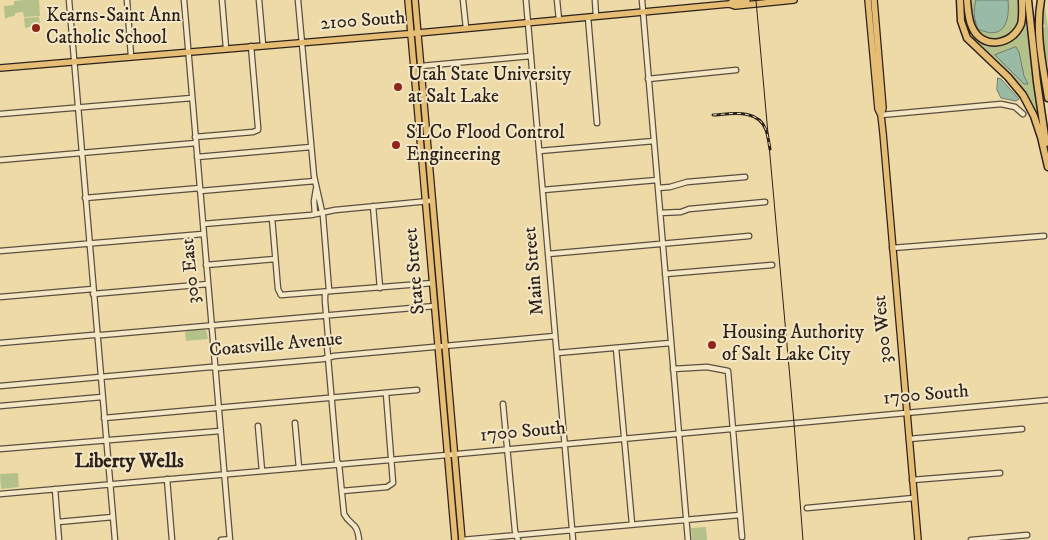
<!DOCTYPE html>
<html>
<head>
<meta charset="utf-8">
<style>
	body { margin:0 }
	canvas { display:block; background:#eddaa7 }
</style>
</head>
<body>
<canvas width="1048" height="540"></canvas>
<script>
const g = document.querySelector('canvas').getContext('2d');
g.lineJoin = 'round';
function paint(path, color) {
  g.fillStyle = color;
  g.fill(path, 'evenodd');
}
function strokePath(path, color, width, dash) {
  g.strokeStyle = color;
  g.lineWidth = width;
  g.lineCap = dash ? 'butt' : 'round';
  g.setLineDash(dash || []);
  g.stroke(path);
}
function write(font, color, halo, rows, align = 'center') {
  g.font = font + ' "IM FELL DW Pica",serif';
  g.lineWidth = 4;
  g.setLineDash([]);
  g.textBaseline = 'middle';
  g.strokeStyle = halo;
  g.fillStyle = color;
  for (const [text, x, y, turn = 0] of rows) {
    g.save();
    g.translate(x, y);
    g.rotate((+turn || 0) * Math.PI / 180);
    g.textAlign = isNaN(turn) ? turn : align;
    if (halo) g.strokeText(text, 0, 0);
    g.fillText(text, 0, 0);
    g.restore();
  }
}
const green = new Path2D(`
	M25 0H39L40 16 24 17 23 12 15 13V16L9 17 5 19 4 6 14 5V1Z
	M972 0H1019C1019 8 1020 16 1017 24 1009 42 981 45 974 24 971 17 972 8 972 0Z
	M1044 0 1048 28V67L1043 43 1041 29 1045 27V25L1041 24 1042 11Z
	M39 17 40 24H33L30 27 25 28 24 18Z
	M1024 23H1025L1027 30 1040 116H1038C1024 84 1000 64 975 40L969 33 966 26C970 31 973 37 979 41 998 55 1016 41 1024 23Z
	M194 330H206L208 339 186 341 185 332Z
	M18 473 19 487 1 489 0 474Z
	M706 527 707 540H692L691 528Z`);
const water = new Path2D(`
	M976 0H1008C1010 22 1004 41 978 29 974 20 973 10 976 0Z
	M1016 47 1019 52 1024 76 1028 84H1024L995 55Z
	M998 78 1001 79 1019 99 1016 101 1001 98 997 90Z`);
const minor = new Path2D(`
	M69 0 115 540
	M127 0 131 56
	M184 0 230 540
	M222 0 226 48
	M259 0 263 45
	M298 0 314 176 323 216 329 290 325 294V301L328 336 327 346 337 461 339 464 344 514C351 527 357 521 359 540
	M463 0 466 28
	M526 0 573 540
	M557 0 559 20
	M595 0 596 16
	M642 0 688 540
	M588 17 597 123
	M421 66 531 56
	M648 79 736 70
	M0 114 192 98
	M881 115 1001 104 1015 107 1023 114
	M195 137 253 132 258 130V127L251 46
	M539 151 654 141
	M197 157 311 147
	M0 160 196 143
	M658 188 670 187 687 182 745 177
	M543 190 657 180
	M200 191 315 181
	M85 198 200 188
	M373 206 380 288
	M660 213 681 212 689 209 765 202
	M315 214 314 201 316 189
	M272 218 278 289 281 295 433 283
	M203 224 311 215 335 210 429 201
	M892 248 1044 236
	M0 251 203 234
	M548 254 749 236
	M206 265 275 259
	M665 274 772 265
	M93 294 208 284
	M0 297 93 289
	M0 343 93 335H102L435 306
	M616 348 632 524
	M557 353 670 343
	M673 369 707 367 728 371 742 537
	M0 386 211 367 219 368 323 359 334 356 555 336
	M503 404 515 531 518 540
	M0 406 102 397
	M104 418 417 390
	M295 423 299 468
	M258 426 262 471
	M909 439 1022 429
	M0 449 220 431
	M167 479 172 540
	M912 480 1000 473
	M55 489 59 540
	M342 491 387 487 393 483 386 393
	M0 494 447 455 1048 400
	M807 508 914 498
	M58 522 113 517
	M221 540 230 539
	M462 540 740 515
	M971 540 1027 535`);
const major = new Path2D(`
	M408 0 455 540
	M415 0 462 540
	M868 0 878 109 881 115 883 133 918 540
	M874 0 883 108 881 115
	M729 4 735 6 794 0
	M0 68 418 33 729 4 734 1 747 0`);
const highway = new Path2D(`
	M960 0 961 21 967 38 1008 77 1023 95 1034 116 1041 137 1048 167
	M967 0C968 9 968 19 972 27 982 50 1012 46 1021 24 1023 16 1022 8 1022 0
	M1028 0 1037 82 1046 143
	M1041 0C1035 32 1043 66 1048 98`);
const tram = new Path2D(`
	M756 0 794 423 803 540`);
const rail = new Path2D(`
	M713 115C731 114 758 108 766 130 768 136 769 143 770 149`);
const markers = [
	[36,28,5,"#8f2418"],
	[398,87,5,"#8f2418"],
	[396,145,5,"#8f2418"],
	[712,345,5,"#8f2418"]
];
const poiNames = [
	["Kearns-Saint Ann",46,17],
	["Catholic School",46,39],
	["Utah State University",408,76],
	["at Salt Lake",408,98],
	["SLCo Flood Control",406,134],
	["Engineering",406,156],
	["Housing Authority",722,334],
	["of Salt Lake City",722,356]
];
const streetNames = [
	["2100 South",363,22,-4],
	["300 East",192,271,-95],
	["State Street",416,271,-95],
	["Main Street",535,271,-95],
	["300 West",884,329,-95],
	["Coatsville Avenue",276,346,-5],
	["1700 South",926,396,-5],
	["1700 South",523,433,-5]
];
const neighbourhoodNames = [
	["Liberty Wells",129,463]
];
paint(green, '#b4c18a');
paint(water, '#99bba6');
strokePath(water, '#6e7d6f', 1);
strokePath(minor, '#5d4f3f', 7);
strokePath(major, '#2d211c', 8);
strokePath(highway, '#2d211c', 9);
strokePath(minor, '#f3e7c6', 4.5);
strokePath(major, '#e6bd74', 5.5);
strokePath(highway, '#e6bd74', 6);
strokePath(tram, '#2d211c', 1);
strokePath(rail, '#2d211c', 3);
strokePath(rail, '#f3e7c6', 1, [4]);
for (const [x, y, r, color] of markers) {
  const dot = new Path2D();
  dot.arc(x, y, r, 0, 2 * Math.PI);
  g.fillStyle = color;
  g.fill(dot);
  strokePath(dot, '#f3e7c6', 2);
}
write('19px', '#2d211c', '#f3e7c6', poiNames, 'left');
write('19px', '#2d211c', '#f3e7c6', streetNames);
write('bold 20px', '#2d211c', '#f3e7c6', neighbourhoodNames);
</script>
</body>
</html>
